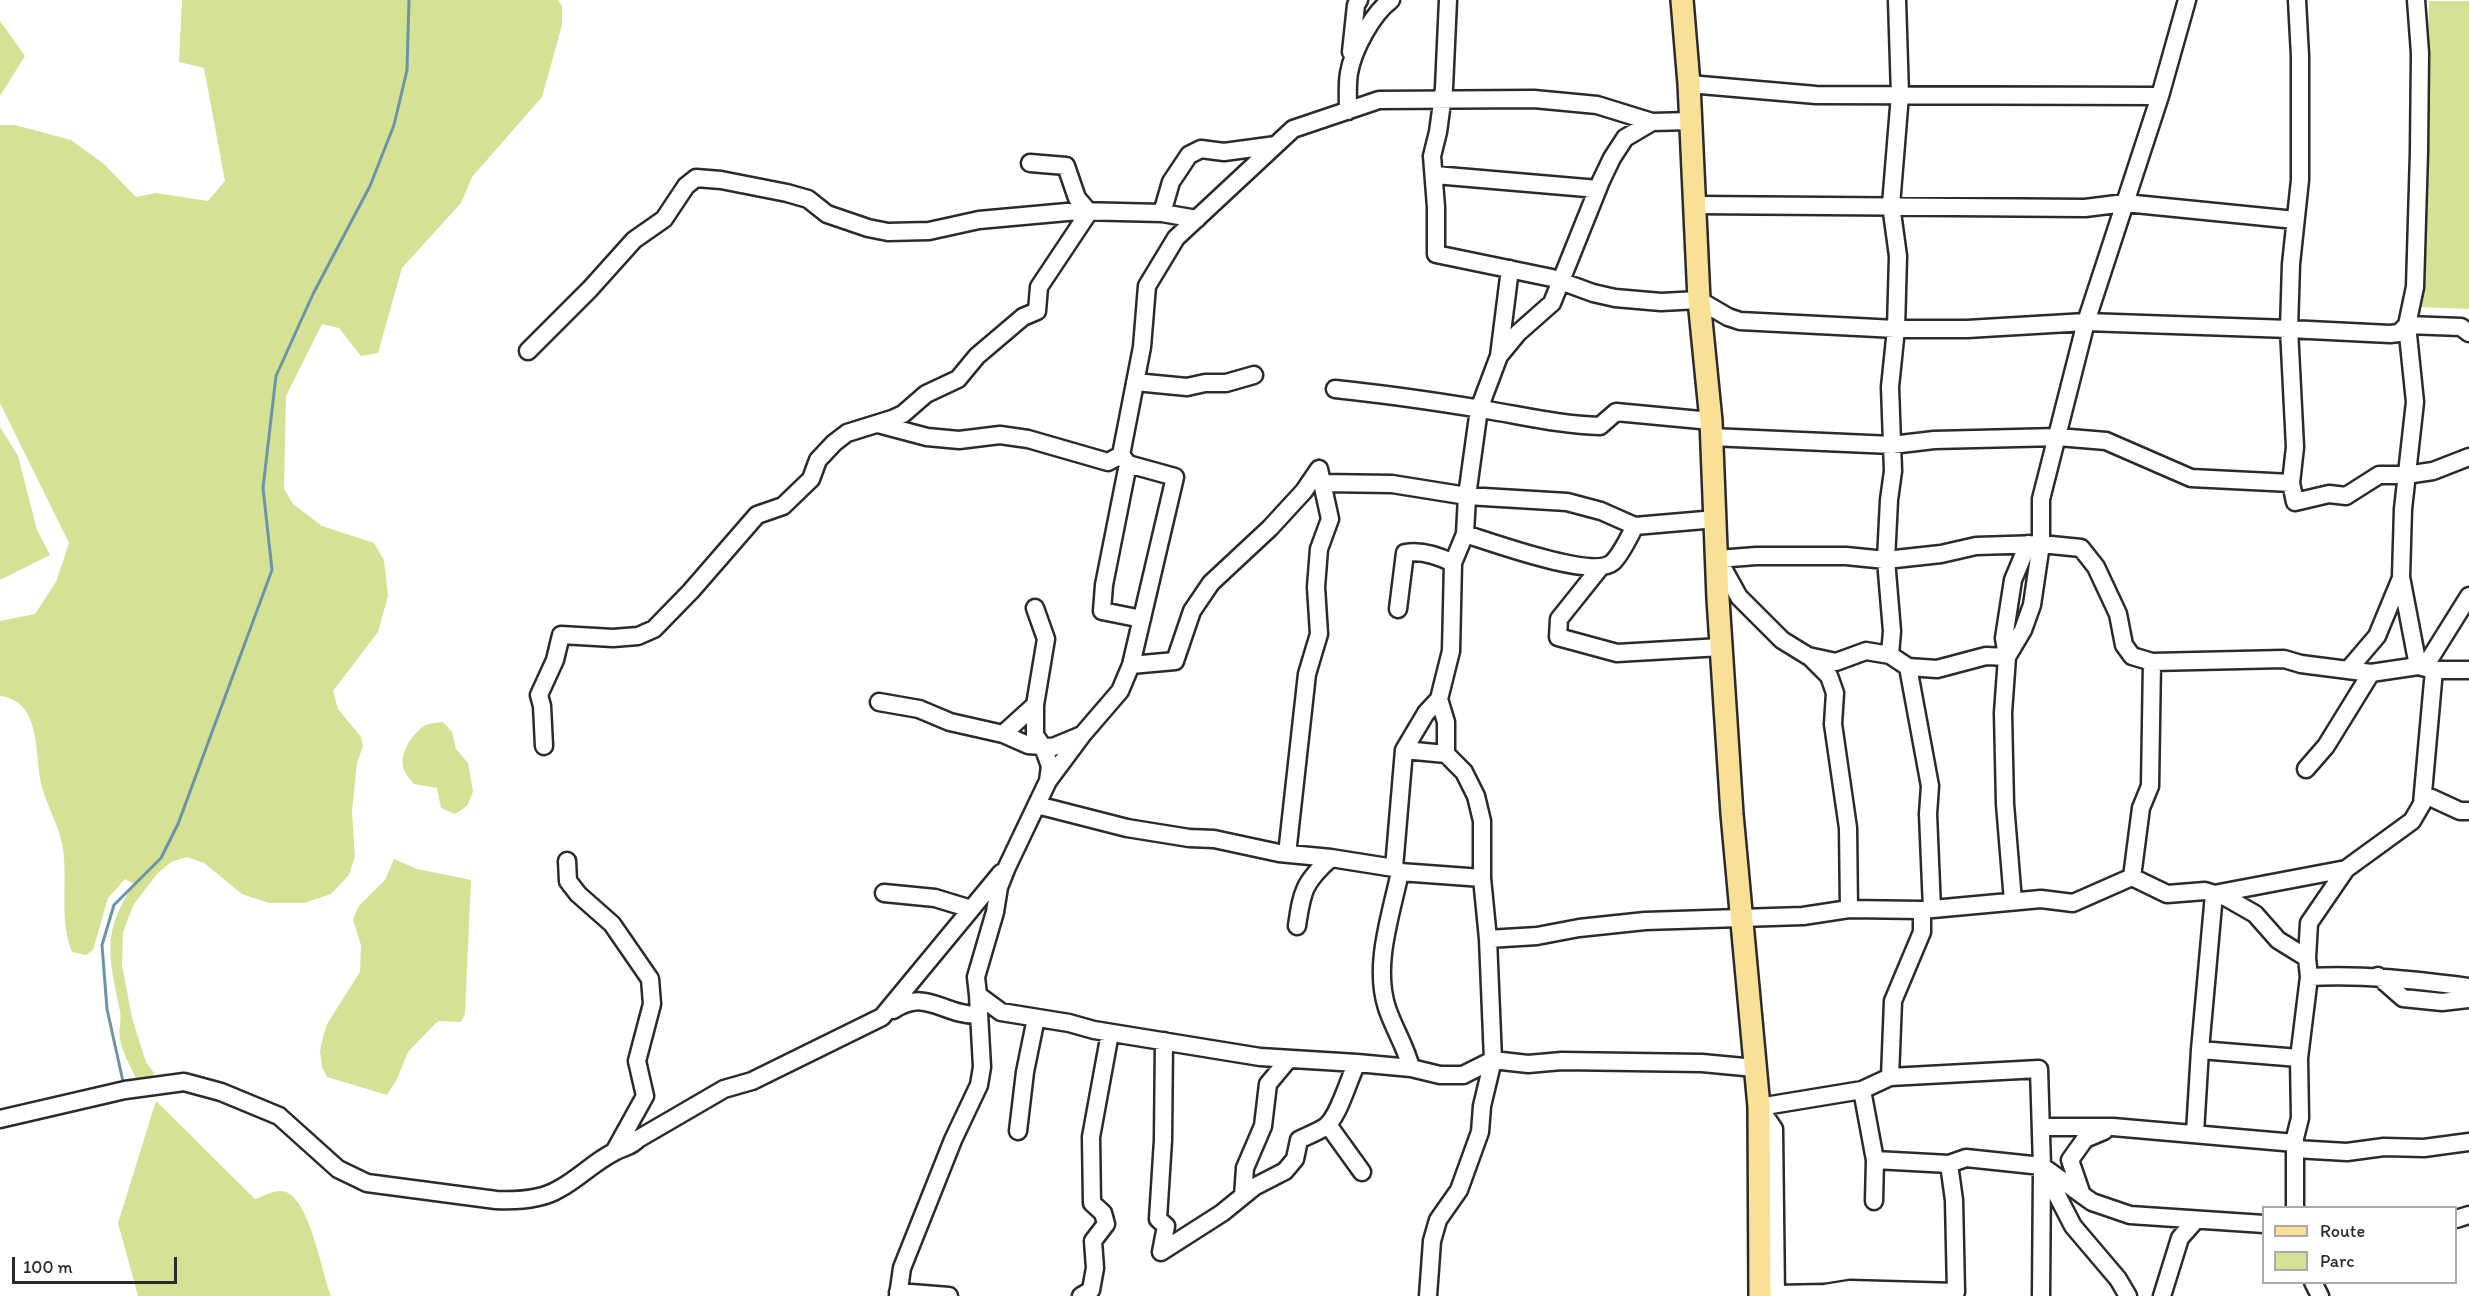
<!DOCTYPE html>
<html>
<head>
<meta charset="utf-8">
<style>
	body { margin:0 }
	#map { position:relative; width:2469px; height:1296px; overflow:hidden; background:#fff; font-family:Itim,sans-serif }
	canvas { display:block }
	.legend { position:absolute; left:2262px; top:1206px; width:195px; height:78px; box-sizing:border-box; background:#fff; border:2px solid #aaa; margin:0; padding:8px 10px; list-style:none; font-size:18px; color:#2b2b2b }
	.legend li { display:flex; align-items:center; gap:12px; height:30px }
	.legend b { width:30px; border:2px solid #aaa }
	.scale { position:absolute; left:12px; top:1257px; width:165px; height:27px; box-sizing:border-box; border:3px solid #2b2b2b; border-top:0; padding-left:8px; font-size:18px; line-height:21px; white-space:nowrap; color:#2b2b2b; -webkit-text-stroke:4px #fff; paint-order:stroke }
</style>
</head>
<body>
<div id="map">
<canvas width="2469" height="1296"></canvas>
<ul class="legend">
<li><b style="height:8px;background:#fadf96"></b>Route</li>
<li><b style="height:16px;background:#d5e194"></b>Parc</li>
</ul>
<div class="scale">100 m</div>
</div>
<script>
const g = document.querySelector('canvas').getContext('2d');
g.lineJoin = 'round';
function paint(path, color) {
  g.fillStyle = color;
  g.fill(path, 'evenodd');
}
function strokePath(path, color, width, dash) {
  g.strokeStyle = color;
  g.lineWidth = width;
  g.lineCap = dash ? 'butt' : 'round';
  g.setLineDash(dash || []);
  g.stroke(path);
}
const green = new Path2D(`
	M182 0H558L562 6V25L542 97 472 177 461 203 402 268 378 353 361 356 339 328 322 324 286 396 284 489 293 504 322 526 374 543 384 560 388 596 378 632 333 691 338 709 361 737 363 746 357 763 352 811 355 856 349 875 331 894 304 903H269L242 894 204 863 187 857 171 862 157 874 134 904 123 932 122 965 132 1018 146 1062 154 1073 150 1081 138 1082C132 1069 122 1053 120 1039 118 1030 122 1021 120 1011 109 956 101 933 134 884L125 879 108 898 93 950 86 955 72 952C58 917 69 879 62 843 58 824 47 806 42 787 34 757 43 701 0 696V621L35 614 56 582 69 543 0 403V125H15L71 140 104 164 136 197 156 193 208 201 225 181 204 68 179 62Z
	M2429 1H2469V309L2420 307Z
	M0 21 25 56 0 96Z
	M0 427 18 456 37 530 50 555 0 580Z
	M443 722 452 732 456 749 468 763 473 792 467 806 455 814 441 808 437 788 414 784C412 781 407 776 405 772 397 756 411 735 424 726 429 723 437 723 443 722Z
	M394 859 417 869 471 880 465 1014 461 1022 439 1021 435 1024 408 1052 397 1079 387 1095 327 1077 322 1067 320 1051 323 1037 327 1024 360 972 361 945 353 920 358 907 385 880Z
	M156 1101 255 1199C264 1196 276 1188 286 1192 310 1201 322 1273 331 1296H138L118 1223Z`);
const stream = new Path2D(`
	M124 1086 107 1009 102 945 114 905 161 858 178 824 272 570 263 488 276 376 313 294 370 186 394 125 407 70 409 0`);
const minor = new Path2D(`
	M1448 0 1444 88 1438 132 1432 156 1436 207V254L1552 278 1593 293 1615 298 1661 302 1699 300 1728 317 1740 321 1896 329H1967L2086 322 2289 329 2295 447 2291 483 2191 478 2106 441 2058 437 1934 440 1892 445 1711 437
	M2297 0 2300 56V180L2291 264 2289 329 2390 334 2399 333 2407 325
	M2416 0 2420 53 2419 152 2415 287 2407 325 2461 327 2469 333
	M1351 52 1356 5 1359 0
	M1689 84 1816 95 2160 96
	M1348 111C1348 99 1347 85 1349 73 1353 50 1372 14 1391 0
	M1691 121 1652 122 1597 105 1534 99 1379 100 1293 129 1176 238 1147 286 1142 347 1121 455 1128 464 1175 477 1131 665 1120 691 1083 734 1048 781 1007 867 999 887 995 912 976 977 978 995 1001 1012 1069 1023 1094 1030 1260 1057 1357 1063 1411 1068 1440 1075H1463L1493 1060 1528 1064 1562 1061 1702 1063 1755 1068
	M1435 175 1598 189
	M1695 205 2085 208 2125 203 2295 220
	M1162 213 1171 182 1189 155 1201 149 1224 152 1276 145
	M528 351 590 289 634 240 664 219 686 186 696 178 721 180 787 193 808 199 827 214 868 228 888 232 929 231 979 220 1078 211 1162 213 1197 219
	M1499 356 1510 269
	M1135 382 1187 387 1205 383H1226L1254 375
	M1335 389C1384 394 1432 401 1481 409 1520 415 1559 425 1600 426L1616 412 1711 421
	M878 424 927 437 959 440 1000 435 1028 439 1108 462 1121 455
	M1128 464 1104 585 1102 611 1142 619
	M1322 483 1392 484 1467 496 1567 502 1601 511 1635 526
	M2291 483 2295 502 2329 494 2346 496 2379 475H2406L2433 471 2469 457
	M1465 534C1491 542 1594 580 1613 562 1622 553 1629 537 1635 526L1716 519
	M1599 569 1559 619 1558 637 1617 653 1721 647
	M1398 609 1405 553C1421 550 1439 556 1453 563
	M1890 655 1892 631 1886 560 1889 500 1893 471 1890 387 1896 329 1898 256 1891 205 1900 95 1897 0
	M1809 656 1829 676 1835 693 1833 724 1848 828 1849 909
	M2007 657 2023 630 2032 605 2041 544V499L2086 322 2160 96 2187 0
	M2152 662 2150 786 2141 808 2132 877 2167 894 2205 891 2227 898 2255 914 2278 940 2307 958
	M1131 665 1175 661 1192 611 1211 583 1270 528 1304 491 1319 469
	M1908 667 1937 669 1986 656 2007 657
	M2348 670 2377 636 2401 578
	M2434 670H2469
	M879 702 919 709 950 722 1003 734 1028 745 1053 747 1082 735
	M1035 705V735L1043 747 1050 766 1048 781
	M1003 734 1035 705 1046 639 1035 608
	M544 746 542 706 539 695 555 660 561 635 613 638 638 636 654 629 691 591 757 515 783 506 811 479 818 460 834 443 847 433 892 419 903 414 926 394 958 379 977 356 1023 317 1037 311 1039 287 1089 212 1077 198 1066 166 1030 163
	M1404 750 1446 754
	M2306 769 2326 746 2371 673 2418 666 2429 660 2469 596
	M2423 794 2460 811H2469
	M1037 805 1127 828 1189 838 1214 839 1279 853 1331 858 1394 868 1400 872 1482 878
	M1287 854 1307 674 1319 634 1316 587 1319 549 1330 519 1319 469
	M567 861 568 881 578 894 612 924 650 979 652 1004 637 1061 645 1096 614 1152
	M1394 868 1404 750 1426 713 1439 699 1451 651 1453 563 1465 534 1467 496 1479 409 1499 356 1518 333 1552 303 1601 181 1612 158 1625 138 1652 122
	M1400 872C1391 915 1373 965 1387 1008 1394 1029 1406 1047 1411 1068
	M884 893 935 898 971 909
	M2013 901 2005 804 2003 713 2007 657 2004 638 2013 580 2028 544
	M1932 909 1928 814 1930 786 1908 667 1890 655 1866 651 1836 662 1808 656 1782 640 1739 597 1718 559 1756 556H1846L1886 560 1941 554 1976 546 2041 544 2081 548 2096 567 2118 614 2124 645 2132 656 2152 662 2284 659 2301 664 2371 673
	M1297 926C1302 891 1304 882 1331 858
	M1488 939 1537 936 1579 928 1645 921 1803 916 1849 909 1922 910 2041 899 2073 903 2132 877
	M2378 976 2403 998 2442 1002 2469 999
	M2309 977C2363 974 2415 980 2469 987
	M893 1010C928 988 941 1015 978 1015
	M2200 1050 2299 1058
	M1890 1077 1893 1001 1922 932V910
	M1862 1090 1875 1160
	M0 1119 125 1090 184 1082 221 1092 279 1116 338 1169 367 1183 496 1200C517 1201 541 1200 559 1189 578 1179 594 1162 614 1152 623 1147 631 1147 638 1139L724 1089 752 1081 882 1017 1001 873
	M1325 1127 1331 1129 1362 1172
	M2041 1127H2113L2295 1143
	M1018 1131 1025 1072 1036 1018
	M2195 1133 2200 1050 2214 894 2346 869
	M2295 1149 2347 1152 2384 1147 2424 1148 2469 1142
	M1949 1164 1966 1158 2042 1166 2092 1202 2130 1215 2264 1224
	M2082 1195 2070 1160 2085 1139 2104 1131
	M1243 1196 1245 1168 1263 1126 1268 1084 1288 1060
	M2295 1208V1138L2300 1118 2299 1058 2309 977 2307 958 2309 923 2346 869 2412 821 2422 804 2434 670 2418 666 2401 577 2403 509 2415 402 2407 325
	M2456 1219 2469 1215
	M1161 1252 1222 1213 1254 1187 1285 1171 1295 1159 1299 1140C1307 1136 1317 1132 1325 1127 1339 1117 1348 1080 1357 1063
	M1161 1252 1166 1226 1158 1219 1163 1140 1164 1041
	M2313 1282 2320 1296
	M898 1292 949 1296
	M1776 1294 1825 1293 1850 1289 1956 1292 1954 1200 1949 1164 1875 1160 1874 1201
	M898 1296 902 1268 953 1140 979 1085 982 1067 978 995
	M1081 1296 1091 1290 1095 1268 1093 1241 1106 1224 1103 1213 1092 1203 1091 1137 1110 1033
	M1428 1296 1432 1241 1438 1220 1459 1190 1480 1132 1482 1106 1493 1060 1488 939 1482 878V821L1476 796 1464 772 1446 754V722L1439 699
	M1776 1296 1774 1129 1759 1107 1862 1090 1890 1077 2039 1069 2042 1166 2073 1226 2118 1279 2128 1296
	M2041 1296 2042 1170
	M2162 1296 2180 1238 2196 1220`);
const major = new Path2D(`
	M1682 0 1689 84 1699 300 1711 421 1718 599 1732 814 1759 1107 1760 1296`);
paint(green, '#d5e194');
strokePath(stream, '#6b95a6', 3);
strokePath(minor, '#2b2b2b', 21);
strokePath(major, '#2b2b2b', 26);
strokePath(minor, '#fff', 16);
strokePath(major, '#fadf96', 21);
</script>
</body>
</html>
